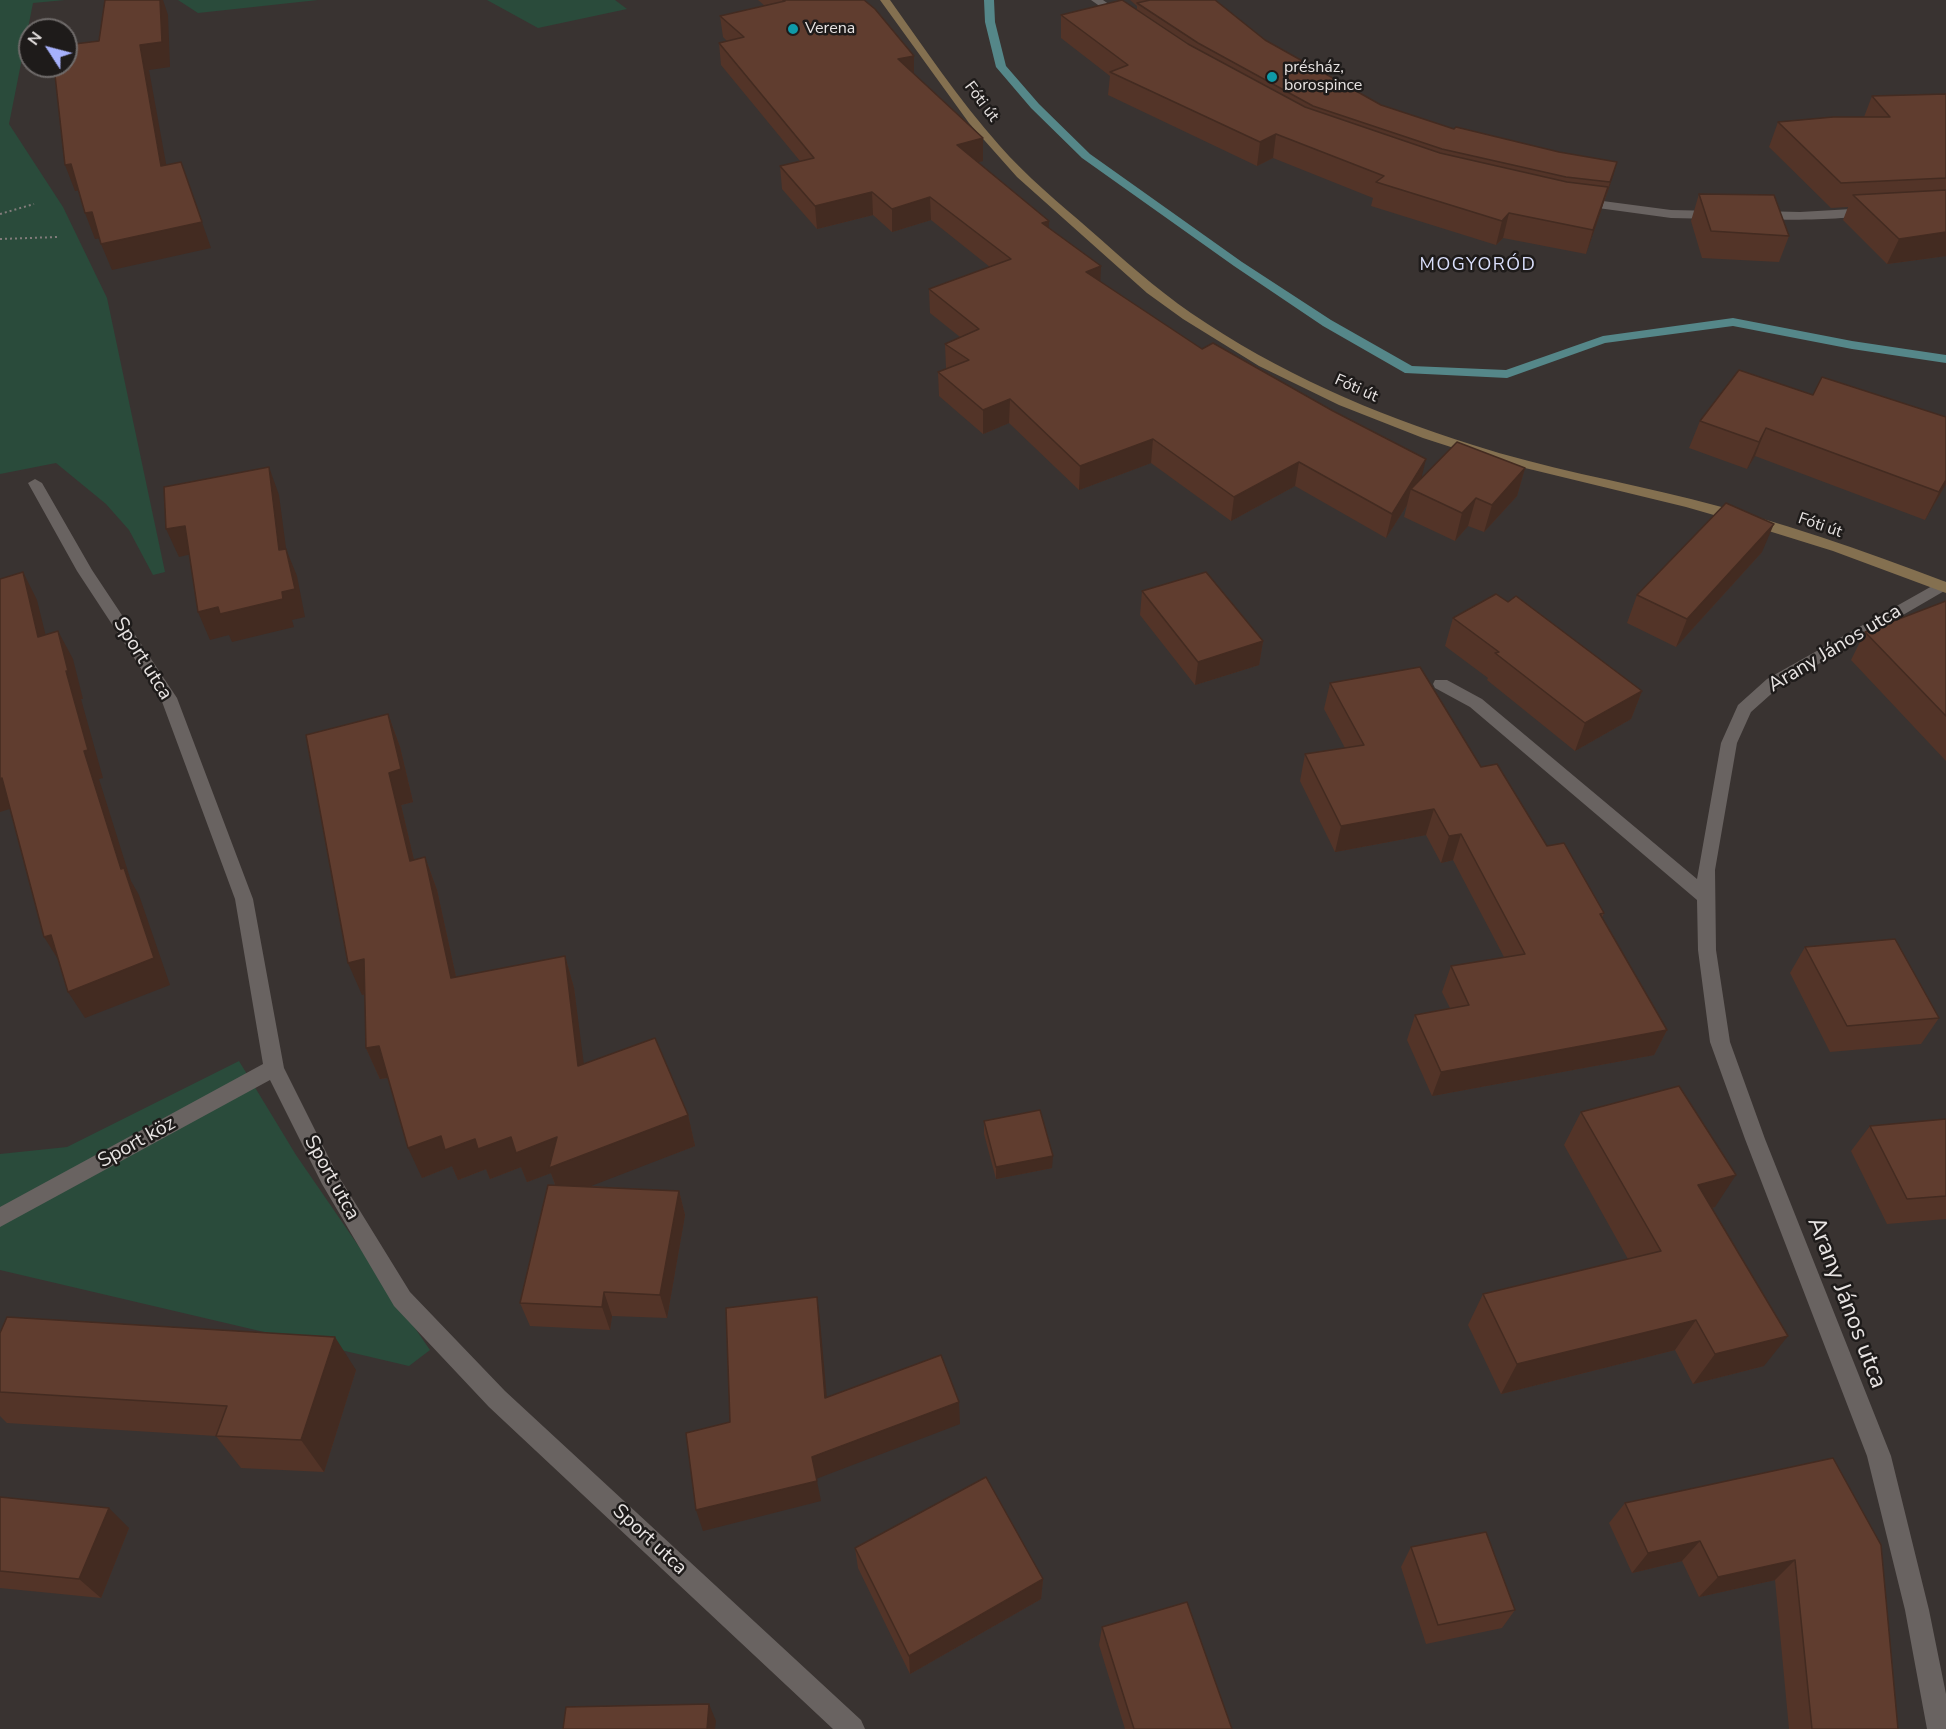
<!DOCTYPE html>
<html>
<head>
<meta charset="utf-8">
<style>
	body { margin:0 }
	#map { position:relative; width:1946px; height:1729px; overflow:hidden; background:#393331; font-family:"Nunito Sans",sans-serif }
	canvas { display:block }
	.north { position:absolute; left:18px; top:18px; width:60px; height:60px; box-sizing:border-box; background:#1e1b1a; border:2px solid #6f6b6a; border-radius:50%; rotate:306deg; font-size:16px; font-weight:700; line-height:24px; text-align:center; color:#e8e4e3 }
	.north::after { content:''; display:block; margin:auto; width:21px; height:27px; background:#a6b1fc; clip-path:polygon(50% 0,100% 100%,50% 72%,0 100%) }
</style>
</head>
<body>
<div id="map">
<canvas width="1946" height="1729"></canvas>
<div class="north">N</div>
</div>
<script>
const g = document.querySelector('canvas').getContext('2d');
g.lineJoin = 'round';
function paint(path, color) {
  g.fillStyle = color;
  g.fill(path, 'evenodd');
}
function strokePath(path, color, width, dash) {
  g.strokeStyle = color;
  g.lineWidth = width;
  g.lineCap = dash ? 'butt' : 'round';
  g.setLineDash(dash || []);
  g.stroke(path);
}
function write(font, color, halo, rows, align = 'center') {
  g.font = font + ' "Nunito Sans",sans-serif';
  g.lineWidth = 5;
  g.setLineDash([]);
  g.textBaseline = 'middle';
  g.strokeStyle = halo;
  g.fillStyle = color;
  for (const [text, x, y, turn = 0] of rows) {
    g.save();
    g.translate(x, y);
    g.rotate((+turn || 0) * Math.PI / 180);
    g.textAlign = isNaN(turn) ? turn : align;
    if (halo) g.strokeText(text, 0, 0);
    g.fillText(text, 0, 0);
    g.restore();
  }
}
const green = new Path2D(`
	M0 0H65L33 3 9 124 63 207 107 298 165 572 153 575 129 530 106 504 56 463 0 474Z
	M178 0H318L198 13Z
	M487 0H615L627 9 538 28Z
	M239 1061 296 1155 430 1350 409 1366 0 1270V1154L67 1147Z`);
const stream = new Path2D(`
	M984 0H994L995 22 1006 66 1039 104 1090 154 1242 262 1331 320 1412 366 1506 370 1603 336 1733 318 1852 341 1946 355V363L1852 349 1733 326 1605 343 1507 378 1405 373 1323 326 1234 266 1082 158 1031 108 996 67 985 22Z`);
const path = new Path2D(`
	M0 214 34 204
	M0 239 58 237`);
const minor = new Path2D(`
	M35 479 42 483 92 570 177 698 253 899 284 1068 336 1172 410 1292 505 1391 861 1720 865 1729H833L489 1407 394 1306 322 1184 270 1080 0 1227V1207L263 1064 235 899 161 699 77 571 28 483Z
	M1941 581 1946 582V590L1779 687 1751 712 1737 743 1715 870 1716 950 1730 1042 1765 1139 1891 1456 1929 1610 1946 1694V1729H1927L1905 1610 1867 1456 1745 1139 1710 1042 1698 950 1697 900 1470 707 1435 688 1433 684 1435 680H1447L1482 699 1697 879 1721 743 1738 705 1767 679Z`);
const tertiary = new Path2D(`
	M1091 0H1103L1127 17 1118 19Z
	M1580 198 1671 210 1717 211 1723 215 1717 219 1671 218 1576 205 1574 202Z
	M1869 208 1873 209V215C1857 218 1762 224 1753 215L1759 211 1800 212Z`);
const secondary = new Path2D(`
	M880 0H890C925 49 959 100 999 145 1026 176 1059 203 1090 230 1123 259 1155 288 1191 313 1277 372 1374 414 1473 445 1544 468 1619 481 1691 499 1778 521 1863 550 1946 582V593L1833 551 1759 528 1686 507 1488 459 1423 438 1339 405 1259 366 1183 319 1147 293 1017 177 969 123Z`);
const wall = new Path2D(`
	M758 0H864L914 56V74L983 161 978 162 1049 229 1100 282 1202 349 1421 478 1525 468 1517 496 1484 532 1468 526 1455 541 1404 517 1407 505 1386 538 1295 486 1231 521 1151 463 1079 490 1009 423 983 434 939 396 938 372 947 369 946 368 945 344 960 337 930 313 929 289 990 267 931 220 892 232 873 215 817 229 782 189 780 166 800 161 721 65 719 43 727 41 723 37 720 16 765 6Z
	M1130 0H1215L1265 40 1381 105 1454 129 1559 152 1617 162 1612 179 1586 254 1503 238 1496 245 1371 206 1373 198 1273 158 1257 166 1108 95 1110 76 1061 38V15L1137 10V6Z
	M1946 94V256L1887 264 1843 220 1848 207 1831 208 1769 147 1778 122 1864 117 1872 96Z
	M1699 194 1789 236 1779 262 1702 258 1691 221Z
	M1739 370 1946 484 1925 520 1755 456 1747 469 1689 448 1700 421Z
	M1762 552 1676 647 1627 623 1637 595Z
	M1142 591 1263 641 1259 665 1195 685 1140 615Z
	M1946 601V761L1851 660 1865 632Z
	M1453 618 1642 691 1631 719 1575 751 1487 680 1488 678 1445 646Z
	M1330 683 1481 767 1547 846 1604 913 1602 918 1667 1030 1654 1055 1432 1096 1407 1040 1415 1015 1450 1008 1442 992 1451 966 1504 957 1453 860 1441 863 1426 835 1335 852 1300 781 1305 754 1345 748 1324 709Z
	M388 714 400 747 413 802 401 805 414 860 425 857 437 890 456 977 565 956 574 988 583 1064 688 1115 695 1146 589 1186 679 1191 685 1215 667 1318 612 1316 610 1330 530 1326 520 1303 555 1185 551 1173 527 1182 521 1167 490 1179 486 1169 458 1180 452 1166 422 1178 388 1078 380 1079 366 1048 365 994 362 995Z
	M1805 947 1939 1018 1921 1044 1830 1052 1790 973Z
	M1581 1112 1715 1207 1712 1208 1764 1366 1693 1384 1675 1350 1501 1394 1468 1325 1483 1294 1628 1259 1564 1145Z
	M1946 1119V1219L1887 1224 1851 1151 1870 1126Z
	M984 1121 1052 1168 996 1179 984 1134Z
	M0 1333 356 1370 324 1472 241 1468 216 1436 7 1423 0 1416Z
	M1833 1458 1898 1729H1789L1775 1580 1699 1597 1682 1561 1632 1573 1609 1523 1625 1503Z
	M0 1497 129 1528 101 1598 0 1588Z
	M1411 1547 1515 1610 1502 1628 1426 1644 1401 1567Z
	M855 1548 1043 1579 1041 1599 910 1674 858 1568Z
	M1102 1627 1232 1729H1125L1099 1645Z`);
const shadedWall = new Path2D(`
	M160 0H163L168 15 170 67 149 70 171 191 161 166 140 45Z
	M914 56V78L898 59Z
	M1276 134 1273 158 1257 166 1260 142Z
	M983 138V161L957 168V145Z
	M181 162 211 248 112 270 101 244Z
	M1617 162 1612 179 1605 199 1610 182Z
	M71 164 81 190 75 191 65 165Z
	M1608 187 1601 211 1586 254 1593 230Z
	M872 192 873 215 817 229 815 206Z
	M930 197 931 220 892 232V209Z
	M92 212 102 238 95 239 85 213Z
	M1509 213 1503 238 1496 245 1502 221Z
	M1049 221 1048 244 1042 223Z
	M1946 232V256L1887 264 1899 239Z
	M1101 266 1100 290 1086 272Z
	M1010 399 1009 423 983 434V410Z
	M1766 428 1755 456 1747 469 1759 442Z
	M1153 439 1151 463 1079 490 1080 466Z
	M1426 459 1420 484 1411 489 1407 505 1386 538 1392 514Z
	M1299 462 1295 486 1231 521 1234 497Z
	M269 467 279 495 290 578 279 550Z
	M1525 468 1517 496 1484 532 1492 505Z
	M1946 480V484L1925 520 1939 492Z
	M1476 498 1468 526 1455 541 1462 513Z
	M1774 524 1762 552 1676 647 1687 619Z
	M185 526 196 553 179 557 166 529Z
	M286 549 297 576 305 617 292 620 294 627 232 642 229 635 210 640 198 612 282 592Z
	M23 572 37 600 53 665 38 637Z
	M58 631 73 659 83 699H81L103 778 99 779 131 881 139 895 170 985 85 1018 68 992 121 869 84 751 66 671Z
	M1263 641 1259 665 1195 685 1198 662Z
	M1642 691 1631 719 1575 751 1585 723Z
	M388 714 400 747 413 802 401 805 422 894 410 861 389 773Z
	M2 778 19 806 0 812V779Z
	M1434 809 1426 835 1335 852 1341 826Z
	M1461 834 1453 860 1441 863 1449 836Z
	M425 857 437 890 463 1009 451 978Z
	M51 935 61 964 44 937Z
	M565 956 574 988 588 1096 578 1066Z
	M364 959 377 991 362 995 348 963Z
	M1667 1030 1654 1055 1432 1096 1441 1072Z
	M379 1046 393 1077 380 1079 366 1048Z
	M688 1115 695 1146 560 1198 551 1173 527 1182 521 1167 490 1179 486 1169 458 1180 452 1166 422 1178 408 1148 441 1136 475 1139 511 1137Z
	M1053 1156 1052 1168 996 1179V1167Z
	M1736 1175 1715 1207 1678 1217 1698 1185Z
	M679 1191 685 1215 667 1318 660 1295Z
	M604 1292 612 1316 610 1330 602 1307Z
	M817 1297 820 1320 829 1421 825 1398Z
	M1696 1320 1675 1350 1501 1394 1517 1364Z
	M1788 1336 1764 1366 1693 1384 1715 1354Z
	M335 1337 356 1370 324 1472 301 1440Z
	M959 1402 960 1424 816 1479 812 1457Z
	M817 1481 821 1501 703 1531 696 1510Z
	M109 1508 129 1528 101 1598 79 1579Z
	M1700 1541 1682 1561 1632 1573 1648 1553Z
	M1795 1560 1775 1580 1699 1597 1718 1577Z
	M1043 1579 1041 1599 910 1674 909 1656Z
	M709 1704 716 1721 715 1729H707Z`);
const building = new Path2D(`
	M105 0H160L162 42 140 45 161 166 181 162 202 222 101 244 92 212 85 213 71 164 65 165 54 66H66V45L99 41Z
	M783 0H864L875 9 914 56 898 59 983 138 957 145 1049 221 1042 223 1101 266 1086 272 1202 349 1213 343 1333 411 1426 459 1392 514 1299 462 1234 497 1153 439 1080 466 1010 399 983 410 938 372 969 360 945 344 979 329 929 289 1011 259 930 197 892 209 872 192 815 206 780 166 814 158 719 43 744 37 720 16 785 1Z
	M1122 0 1188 44 1305 107 1440 153 1567 182 1608 187 1593 230 1509 213 1502 221 1376 182 1384 176 1276 134 1260 142 1110 72 1128 65 1061 15Z
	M1150 0H1215L1265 40 1381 105 1454 129 1456 127 1559 152 1617 162 1610 182 1566 177 1442 149 1313 106 1198 43 1137 3Z
	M1946 94V178L1841 183 1778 122 1833 117H1890L1872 96Z
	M1946 190V232L1899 239 1853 195Z
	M1699 194 1774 195 1789 236 1711 231Z
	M1739 370 1813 395 1822 377 1946 417V480L1939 492 1766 428 1759 442 1700 421Z
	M1457 442 1525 468 1492 505 1476 498 1462 513 1411 489Z
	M269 467 279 550 286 549 295 589 282 592 283 599 220 614 218 607 198 612 185 526 166 529 164 487Z
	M1726 503 1774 524 1687 619 1637 595Z
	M23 572 38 637 58 631 68 671H66L88 750 84 751 121 869 124 868 154 958 68 992 51 935 44 937 2 778 0 779V579Z
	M1206 572 1263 641 1198 662 1142 591Z
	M1496 594 1508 602 1516 596 1642 691 1585 723 1495 653 1499 652 1453 618Z
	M1946 601V716L1865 632Z
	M1420 667 1481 767 1497 764 1547 846 1564 843 1604 913 1600 914 1667 1030 1441 1072 1415 1015 1469 1005 1451 966 1525 954 1461 834 1449 836 1434 809 1341 826 1305 754 1364 745 1330 683Z
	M388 714 401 769 389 773 410 861 425 857 451 978 565 956 578 1066 655 1038 688 1115 549 1168 557 1137 516 1153 511 1137 478 1149 475 1139 445 1150 441 1136 408 1148 379 1046 366 1048 364 959 348 963 306 735Z
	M1895 939 1939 1018 1847 1026 1805 947Z
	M1679 1086 1736 1175 1698 1185 1788 1336 1715 1354 1696 1320 1517 1364 1483 1294 1661 1251 1581 1112Z
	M1040 1110 1053 1156 996 1167 984 1121Z
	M1946 1119V1196L1907 1199 1870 1126Z
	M548 1185 679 1191 660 1295 604 1292 602 1307 520 1303Z
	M817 1297 825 1398 941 1355 959 1402 812 1457 817 1481 696 1510 686 1433 730 1422 726 1308Z
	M7 1317 335 1337 301 1440 216 1436 227 1406 0 1392V1333Z
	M1833 1458 1881 1545 1898 1729H1812L1795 1560 1718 1577 1700 1541 1648 1553 1625 1503Z
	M986 1477 1043 1579 909 1656 855 1548Z
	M0 1497 109 1508 79 1579 0 1571Z
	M1486 1532 1515 1610 1438 1625 1411 1547Z
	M1187 1602 1232 1729H1134L1102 1627Z
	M709 1704 707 1729H563L566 1707Z`);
const markers = [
	[793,29,6,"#0f9aa8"],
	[1272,77,6,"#0f9aa8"]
];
const farPoinames = [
	["Verena",805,29],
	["présház,",1284,68],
	["borospince",1284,86]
];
const farStreetnames = [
	["Fóti út",981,102,53],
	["Fóti út",1356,389,24],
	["Fóti út",1820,526,19]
];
const farQuarternames = [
	["MOGYORÓD",1478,266]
];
const streetNames = [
	["Arany János utca",1835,649,-31],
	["Sport utca",142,659,58],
	["Sport köz",137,1143,-29],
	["Sport utca",331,1178,61],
	["Sport utca",649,1540,43]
];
const nearStreetnames = [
	["Arany János utca",1846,1303,69]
];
paint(green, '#2a4b3b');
paint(stream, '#558789');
strokePath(path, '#827c7b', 2, [2, 3]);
paint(minor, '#696361');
paint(tertiary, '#696361');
paint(secondary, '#847050');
paint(wall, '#533428');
paint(shadedWall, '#432b21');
paint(building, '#603d2f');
strokePath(building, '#432b21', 1.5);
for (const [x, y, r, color] of markers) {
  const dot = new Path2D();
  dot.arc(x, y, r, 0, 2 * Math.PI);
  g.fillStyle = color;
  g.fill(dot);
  strokePath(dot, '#1e1b1a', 2);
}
write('16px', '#e8e4e3', '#1e1b1a', farPoinames, 'left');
write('16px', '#e8e4e3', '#1e1b1a', farStreetnames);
g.letterSpacing = '1.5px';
write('18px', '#dadffc', '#1e1b1a', farQuarternames);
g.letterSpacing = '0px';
write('20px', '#e8e4e3', '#1e1b1a', streetNames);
write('24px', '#e8e4e3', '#1e1b1a', nearStreetnames);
</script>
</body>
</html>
